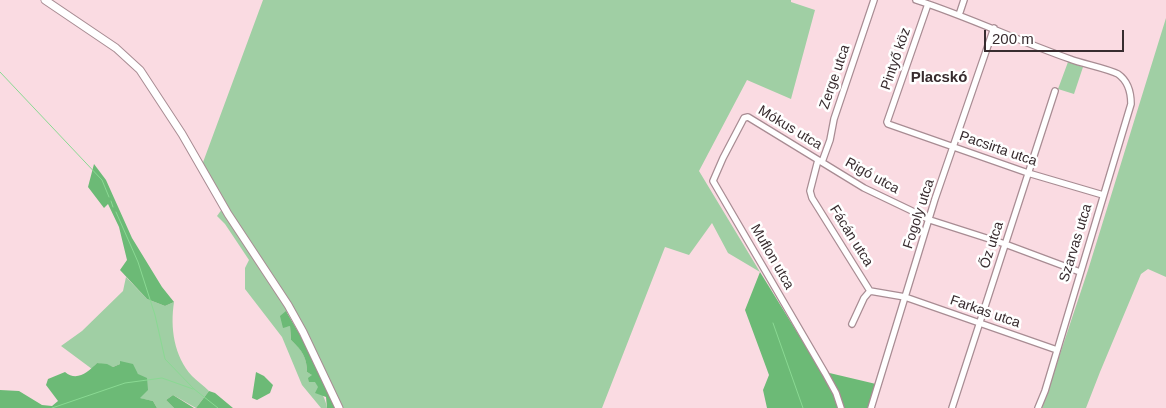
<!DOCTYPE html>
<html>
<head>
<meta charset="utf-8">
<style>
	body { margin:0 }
	#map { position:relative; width:1166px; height:408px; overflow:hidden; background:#fadbe2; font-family:Arial,sans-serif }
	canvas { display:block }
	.scale { position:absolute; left:984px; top:30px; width:140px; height:22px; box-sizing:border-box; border:2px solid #382c2f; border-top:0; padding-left:6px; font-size:15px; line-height:18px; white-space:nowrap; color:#382c2f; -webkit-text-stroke:4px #fff; paint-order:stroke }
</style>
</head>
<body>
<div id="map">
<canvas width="1166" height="408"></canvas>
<div class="scale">200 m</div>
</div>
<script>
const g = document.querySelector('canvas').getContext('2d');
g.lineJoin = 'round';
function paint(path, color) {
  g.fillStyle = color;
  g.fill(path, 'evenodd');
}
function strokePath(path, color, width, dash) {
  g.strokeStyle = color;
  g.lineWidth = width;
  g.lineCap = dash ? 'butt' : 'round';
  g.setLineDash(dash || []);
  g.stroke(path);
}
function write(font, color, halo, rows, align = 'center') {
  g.font = font + ' Arial,sans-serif';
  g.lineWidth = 5;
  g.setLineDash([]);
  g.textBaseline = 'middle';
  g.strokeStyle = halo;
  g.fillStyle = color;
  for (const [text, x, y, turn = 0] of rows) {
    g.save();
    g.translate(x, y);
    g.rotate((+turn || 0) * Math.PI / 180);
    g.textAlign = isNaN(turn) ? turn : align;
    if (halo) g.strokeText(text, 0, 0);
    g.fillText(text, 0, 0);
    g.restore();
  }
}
const green = new Path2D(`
	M263 0H791V2L815 10 791 99 747 80 699 171 760 272 728 253 712 223 689 255 665 247 602 408H342L287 311 283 327 290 326 291 340C302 349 307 358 307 372L313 375C317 387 325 395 327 408H321L302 385 282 337 245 289V268L249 260 225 224 217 216 225 205 202 165Z
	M1166 18V277L1148 269 1141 274 1100 372 1086 408H1042L1088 270Z
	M1068 62 1083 67 1074 94 1058 89Z
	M126 277 147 299 165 306 174 302C170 328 174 356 192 376 197 381 204 386 209 391L196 408 173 395 166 400 174 408H157L153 401 139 398 138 374 120 364 113 367 97 363 92 369 61 346 82 331 123 291Z`);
const forest = new Path2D(`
	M94 164 106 180 132 238 162 287 174 302 165 306 147 299 120 270 127 260 119 227 108 204 104 208 88 187Z
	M760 272 821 371 876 384 868 408H767L763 390 769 375 745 310Z
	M286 311 314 359 337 408H327L326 397 315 393 318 387 315 382H309L308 378 312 375 307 372C307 358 302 350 291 340L290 326 283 328 280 316Z
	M120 361 133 364 138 374 147 378 148 390 140 398 153 401 157 408H0V390L19 391 42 405 52 406 58 401 46 385 48 379 65 372C77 382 88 372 97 363L107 364 113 367 120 364Z
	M256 372 264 376 273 385 270 393 257 400 252 398Z
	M209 391 215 393 233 408H196Z
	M173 395 194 408H174L166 400Z`);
const stream = new Path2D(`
	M0 72 102 180 109 197
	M111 201 113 207
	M116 212 138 262 155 315 165 359 194 389 218 408
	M773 323 803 408
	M52 408 125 383 162 378 193 389`);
const minor = new Path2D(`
	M916 0C969 17 1018 41 1070 59 1083 64 1106 68 1118 74 1128 81 1131 93 1131 104L1045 391 1038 408
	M928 4 887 122 888 124 1028 173 1103 195
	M959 15 964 0
	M818 160 810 191 812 198 870 291 905 297 1057 350
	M822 162 830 140 834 119 874 0
	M852 324 864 298 870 291
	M841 408 836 393 825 373 713 181 723 158 744 118 748 117 864 188 910 210 930 220 1005 244 1080 272
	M871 408 935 199 994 28
	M952 408 1055 91`);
const tertiary = new Path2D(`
	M45 0 116 48 140 70 182 134 228 214 288 305 303 332 339 408`);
const streetNames = [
	["Pintyő köz",896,59,-71],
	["Zerge utca",835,77,-71],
	["Mókus utca",790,128,31],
	["Pacsirta utca",998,149,19],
	["Rigó utca",872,176,29],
	["Fogoly utca",919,214,-72],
	["Fácán utca",851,236,58],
	["Szarvas utca",1076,243,-73],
	["Őz utca",992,245,-72],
	["Muflon utca",772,257,60],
	["Farkas utca",985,312,19]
];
const neighbourhoodNames = [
	["Placskó",939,78]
];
paint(green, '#a0cfa4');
paint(forest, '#6cba76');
strokePath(stream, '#8ad993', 1);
strokePath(minor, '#a88c93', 8);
strokePath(tertiary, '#a88c93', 9);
strokePath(minor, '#fff', 5.5);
strokePath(tertiary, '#fff', 7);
write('14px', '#382c2f', '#fff', streetNames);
write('bold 15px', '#382c2f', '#fff', neighbourhoodNames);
</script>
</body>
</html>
